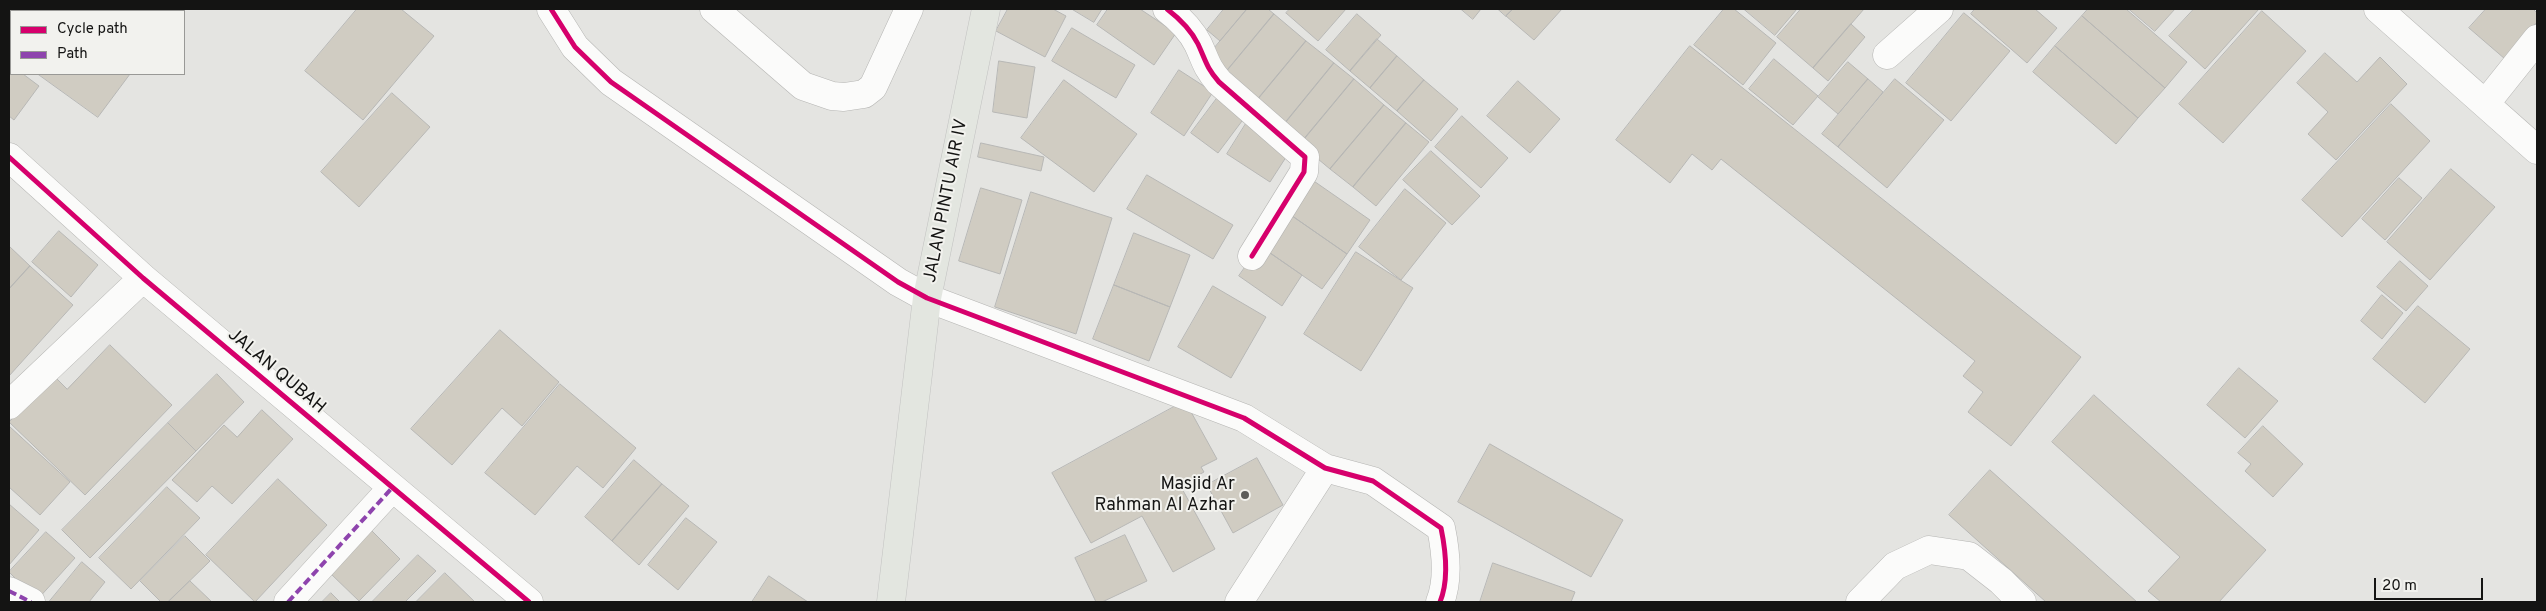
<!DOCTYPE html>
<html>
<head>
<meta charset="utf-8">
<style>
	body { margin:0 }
	#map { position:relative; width:2546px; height:611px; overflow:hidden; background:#e4e4e1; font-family:Overpass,sans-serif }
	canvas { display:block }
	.frame { position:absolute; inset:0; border:10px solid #141413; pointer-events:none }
	.legend { position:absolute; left:10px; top:10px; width:175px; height:65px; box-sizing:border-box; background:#f2f2ee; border:1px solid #999996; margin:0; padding:6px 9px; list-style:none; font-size:15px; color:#141413 }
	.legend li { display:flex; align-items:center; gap:10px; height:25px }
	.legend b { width:25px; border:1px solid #999996 }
	.scale { position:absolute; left:2374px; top:578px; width:109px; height:22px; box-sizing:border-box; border:2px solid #141413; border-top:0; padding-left:6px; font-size:15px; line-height:18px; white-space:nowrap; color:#141413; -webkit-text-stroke:4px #f2f2ee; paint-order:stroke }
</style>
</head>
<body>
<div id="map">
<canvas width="2546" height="611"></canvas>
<div class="frame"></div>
<ul class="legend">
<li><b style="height:6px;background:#d6006c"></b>Cycle path</li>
<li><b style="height:6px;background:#8e44ad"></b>Path</li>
</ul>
<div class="scale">20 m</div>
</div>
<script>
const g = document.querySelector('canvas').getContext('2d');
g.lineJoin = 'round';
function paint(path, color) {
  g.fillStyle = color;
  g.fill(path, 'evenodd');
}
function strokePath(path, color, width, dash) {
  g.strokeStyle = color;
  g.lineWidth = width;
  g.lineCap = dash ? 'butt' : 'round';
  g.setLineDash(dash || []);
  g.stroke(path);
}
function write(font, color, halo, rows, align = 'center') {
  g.font = font + ' Overpass,sans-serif';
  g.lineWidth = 4;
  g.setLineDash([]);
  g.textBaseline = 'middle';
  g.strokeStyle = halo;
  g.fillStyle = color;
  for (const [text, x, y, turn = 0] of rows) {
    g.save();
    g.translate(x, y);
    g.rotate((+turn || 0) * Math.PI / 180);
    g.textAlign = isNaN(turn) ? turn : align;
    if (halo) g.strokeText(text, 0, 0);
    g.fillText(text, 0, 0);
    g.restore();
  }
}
const building = new Path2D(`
	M9 9H100L103 11H11V54L9 53Z
	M357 9H401L434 36 363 120 305 71Z
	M1008 9H1053L1066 16 1045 57 996 31Z
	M1072 9H1102L1094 22Z
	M1108 9H1140L1176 33 1154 65 1097 25Z
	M1224 9H1247L1220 41 1207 30Z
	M1247 9H1268L1274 14 1225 73 1207 57Z
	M1290 9H1346L1318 41 1286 13Z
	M1461 9H1481L1473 19Z
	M1498 9H1513L1506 16Z
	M1513 9H1562L1534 40 1506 16Z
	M1724 9H1734L1776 43 1743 85 1694 45Z
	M1744 9H1797L1775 35Z
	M1801 9H1864L1813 68 1777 37Z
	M1975 9H2035L2057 28 2027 63 1971 14Z
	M2088 9H2126L2187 62 2165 88 2082 16Z
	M2129 9H2175L2155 31Z
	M2194 9H2259L2205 69 2169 36Z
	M2486 9H2533L2537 13V22L2505 59 2469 28Z
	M2262 11 2306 51 2223 143 2179 104Z
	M1964 13 2010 51 1951 121 1906 83Z
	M1274 14 1306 41 1253 105 1221 78Z
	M1357 14 1381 35 1350 71 1326 50Z
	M2082 16 2165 88 2138 118 2055 46Z
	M1851 24 1865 37 1828 81 1813 68Z
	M1072 28 1135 65 1116 98 1052 61Z
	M1377 39 1397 56 1370 88 1350 71Z
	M1306 41 1334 63 1281 128 1253 105Z
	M1690 46 2081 357 2011 446 1968 412 1983 392 1963 376 1975 361 1721 159 1712 170 1692 154 1670 183 1616 140Z
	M2055 46 2138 118 2116 144 2033 72Z
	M2325 53 2357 82 2380 57 2407 84 2336 160 2308 134 2328 112 2297 83Z
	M1397 56 1424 80 1397 111 1370 88Z
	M1774 59 1818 96 1793 125 1749 89Z
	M999 61 1035 67 1027 118 993 112Z
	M1848 62 1868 79 1838 114 1818 97Z
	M9 63 11 65V74H23L39 86 14 120 9 116Z
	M1334 63 1354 79 1300 144 1281 128Z
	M1179 70 1213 92 1184 136 1151 113Z
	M38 74H130L98 117Z
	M1354 79 1384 105 1330 169 1300 144Z
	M1868 79 1883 92 1838 147 1822 134Z
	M1895 79 1944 120 1887 188 1838 147Z
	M1064 80 1137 134 1094 192 1021 138Z
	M1424 80 1458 109 1431 141 1397 111Z
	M1518 81 1560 119 1530 153 1487 116Z
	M392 93 430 127 359 207 321 172Z
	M1218 97 1245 117 1218 153 1191 133Z
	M2391 104 2430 141 2342 237 2302 200Z
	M1384 105 1406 123 1353 187 1330 169Z
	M1462 116 1508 158 1481 188 1435 147Z
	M1247 122 1290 151 1270 182 1227 154Z
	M1406 123 1429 142 1376 206 1353 187Z
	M981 143 1044 157 1041 171 978 157Z
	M1431 151 1480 196 1452 225 1403 180Z
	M2451 169 2495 207 2430 280 2387 242Z
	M1147 175 1233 225 1213 259 1127 209Z
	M1308 177 1370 220 1347 254 1285 211Z
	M2399 178 2422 198 2385 240 2362 219Z
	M981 188 1022 200 1000 274 959 261Z
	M1405 189 1446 223 1401 280 1359 247Z
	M1031 192 1112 218 1076 334 995 307Z
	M1285 211 1347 254 1322 289 1260 246Z
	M59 231 98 265 71 297 32 262Z
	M1134 233 1190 255 1170 307 1114 285Z
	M9 246 30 266 9 289Z
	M1260 246 1302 275 1282 306 1239 276Z
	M1356 252 1413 288 1361 371 1304 334Z
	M2400 261 2428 286 2406 311 2377 287Z
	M30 266 73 305 9 376V289Z
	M1114 285 1170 307 1149 361 1093 339Z
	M1213 286 1266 317 1231 378 1178 347Z
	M2382 295 2403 313 2382 339 2361 321Z
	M2418 306 2470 349 2425 403 2373 359Z
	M500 330 559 382 522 426 502 408 452 465 411 429Z
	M110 345 172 405 85 495 9 422 54 376 67 389Z
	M2239 368 2278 401 2245 438 2207 405Z
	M217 374 244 402 196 451 168 423Z
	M560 384 636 448 603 488 577 466 535 515 485 473Z
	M2094 395 2266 550 2219 602H2161L2148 591 2180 557 2052 442Z
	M1185 401 1217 459 1201 467 1204 472 1180 485 1215 549 1173 572 1142 516 1091 543 1052 473Z
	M262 410 293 439 232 504 212 486 197 502 172 480 224 425 237 437Z
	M168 423 196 451 90 558 62 530Z
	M9 426 70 482 40 515 9 487Z
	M2263 426 2303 464 2273 497 2245 471 2251 464 2238 453Z
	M1490 444 1623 520 1591 577 1458 502Z
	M1257 458 1283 505 1233 533 1207 485Z
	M634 460 662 484 612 541 585 517Z
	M1990 470 2137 602H2046L1949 515Z
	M278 479 327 525 255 602 206 555Z
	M662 484 689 506 639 565 612 541Z
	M167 487 200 518 131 589 99 558Z
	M9 504 39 530 9 565Z
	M686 518 717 542 678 590 648 565Z
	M372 531 400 559 359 601 330 573Z
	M46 532 75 558 37 600 9 572Z
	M1125 535 1147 581 1102 602H1096L1075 558Z
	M185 536 210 561 168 602H161L140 581Z
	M418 555 436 571 405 602H372Z
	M82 562 105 582 89 602H49Z
	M1493 563 1575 592 1571 602H1480Z
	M445 573 475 602H416Z
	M769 576 808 602H752Z
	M190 581 212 602H168Z
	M331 593 340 602H322Z`);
const minor = new Path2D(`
	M551 9 575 47 611 82 898 282 927 298 972 315 1244 418 1325 468 1373 481 1441 528C1446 552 1449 580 1440 602
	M714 9 803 86 832 96 844 97 864 94 873 87 909 9
	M1167 9C1180 19 1191 30 1198 44 1206 61 1206 67 1219 82L1305 157 1304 172 1252 256
	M2378 9 2537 150
	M1887 55 1939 9
	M2486 103 2537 39
	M9 157 143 278 529 602
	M9 405 143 278
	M9 591 31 602
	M288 602 392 488
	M1239 602 1325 468
	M1860 602 1895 566 1929 550 1969 556 2001 581 2022 602`);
const major = new Path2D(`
	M891 602 927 298 986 9`);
const quiet = new Path2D(`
	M9 591 31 602
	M288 602 392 488`);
const cycleway = new Path2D(`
	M551 9 575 47 611 82 898 282 927 298 972 315 1244 418 1325 468 1373 481 1441 528C1446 552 1449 580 1440 602
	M1167 9C1180 19 1191 30 1198 44 1206 61 1206 67 1219 82L1305 157 1304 172 1252 256
	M9 157 143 278 529 602`);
const markers = [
	[1245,495,5,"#5d5d5b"]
];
const streetNames = [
	["JALAN PINTU AIR IV",947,201,-79],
	["JALAN QUBAH",276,372,40]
];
const poiNames = [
	["Masjid Ar",1235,485],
	["Rahman Al Azhar",1235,506]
];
paint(building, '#d0ccc2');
strokePath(building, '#b7b7b5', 1);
strokePath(minor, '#b5b5b3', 29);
strokePath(major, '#c2c2c1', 29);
strokePath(minor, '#fbfbfa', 28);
strokePath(major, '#e3e6e0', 28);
strokePath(quiet, '#8e44ad', 4, [8, 4]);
strokePath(cycleway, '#d6006c', 5);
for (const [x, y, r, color] of markers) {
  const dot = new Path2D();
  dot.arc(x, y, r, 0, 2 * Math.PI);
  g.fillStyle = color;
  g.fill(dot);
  strokePath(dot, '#f2f2ee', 2);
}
write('18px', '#141413', '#f2f2ee', streetNames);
write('18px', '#141413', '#f2f2ee', poiNames, 'right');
</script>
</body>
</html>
